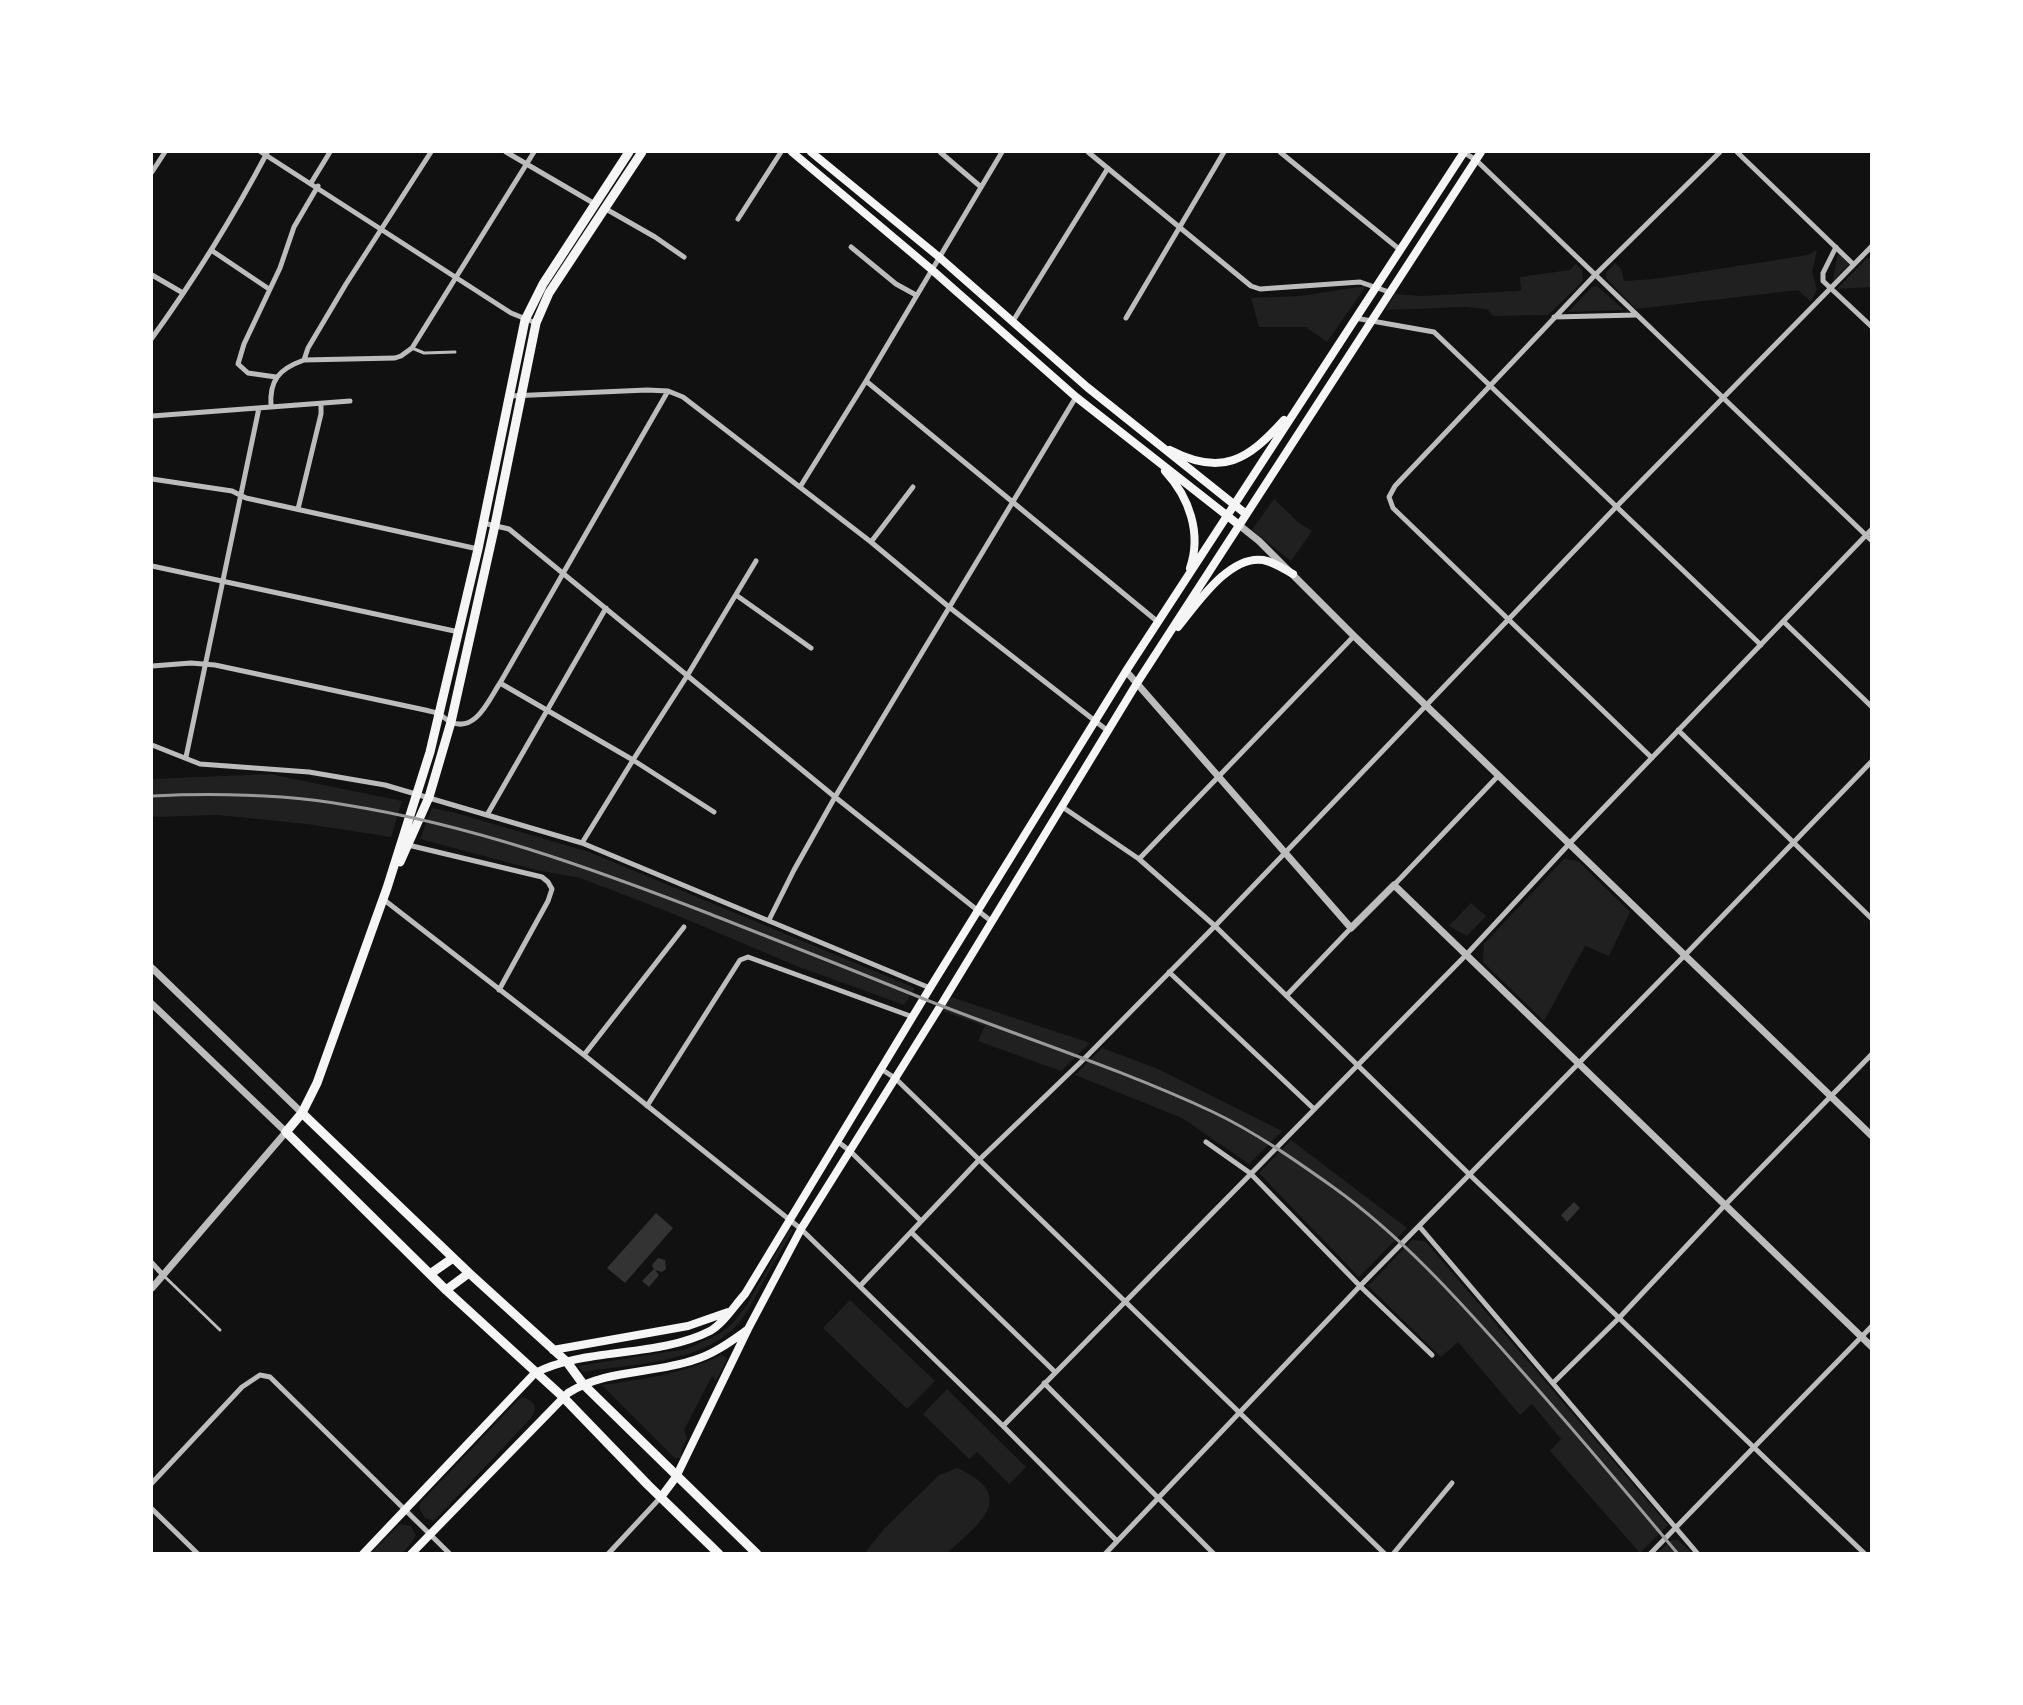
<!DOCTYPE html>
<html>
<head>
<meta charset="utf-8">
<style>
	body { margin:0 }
	#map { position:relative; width:2023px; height:1705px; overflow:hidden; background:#111; font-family:Ubuntu,sans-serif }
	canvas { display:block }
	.frame { position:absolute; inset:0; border:153px solid #fff; pointer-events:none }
</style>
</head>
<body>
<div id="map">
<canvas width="2023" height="1705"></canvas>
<div class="frame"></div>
</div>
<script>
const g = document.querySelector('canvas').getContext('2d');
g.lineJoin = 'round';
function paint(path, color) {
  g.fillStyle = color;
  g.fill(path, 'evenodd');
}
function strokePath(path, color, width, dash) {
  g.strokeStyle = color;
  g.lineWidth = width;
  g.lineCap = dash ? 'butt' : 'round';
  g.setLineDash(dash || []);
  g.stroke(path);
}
const green = new Path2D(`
	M1817 250 1812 272 1817 289 1811 302 1798 290 1636 309 1606 278V273L1615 263 1621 269 1624 281 1655 279 1808 255Z
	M1838 253 1849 264 1833 281Z
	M1867 258H1871V287L1837 289Z
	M1576 264 1582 270 1583 281 1548 315 1493 316 1487 309 1466 307 1385 310 1395 294 1422 296 1518 291 1521 290 1520 277 1570 270Z
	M1366 286 1327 342 1306 327H1259L1251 298 1300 296Z
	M1597 286 1624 310 1568 312 1592 287Z
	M1274 499 1299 523 1312 531 1291 561 1252 530Z
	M270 774 402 801 391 837 307 824 218 815 152 817V779Z
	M432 808 456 813 589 852 915 988 904 1005 799 967 669 912 580 878 536 870 420 839Z
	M1564 859 1578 861 1630 912 1609 956 1585 946 1544 1021 1483 962 1484 944Z
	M1471 903 1486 916 1467 936 1449 926Z
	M951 997 1090 1043 1061 1071 978 1041 985 1026 943 1011Z
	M1102 1048 1158 1069 1282 1131 1249 1164 1182 1118 1075 1075Z
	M1291 1140 1407 1228 1359 1277 1259 1173Z
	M790 1229 793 1230C783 1247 773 1265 763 1282 755 1297 748 1313 736 1326 702 1363 630 1364 583 1372L578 1366 687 1349 719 1334 733 1323 747 1305Z
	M1412 1240 1425 1241 1668 1525 1640 1553 1550 1451 1561 1439 1532 1404 1520 1415 1458 1342 1441 1357 1368 1286Z
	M850 1300 935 1381 907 1409 823 1328Z
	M721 1355 727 1358 726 1361 716 1381 712 1376 684 1430 687 1438 682 1449 681 1458H675L602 1385C643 1379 684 1374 721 1355Z
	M947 1389 1026 1467 1009 1484 977 1452 969 1459 923 1414Z
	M520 1398H526L534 1404 535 1410 531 1418 434 1521 425 1518 419 1508 421 1502Z
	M957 1468C1019 1496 980 1523 947 1553H867V1550L885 1528 939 1475Z
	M400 1524 411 1526 416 1536 403 1553H371Z
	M1671 1540H1678L1692 1553H1657Z`);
const water = new Path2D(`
	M1574 1202 1580 1208 1567 1222 1561 1215Z
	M656 1213 673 1228 625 1283 607 1268Z
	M658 1258 665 1260 666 1269 662 1272 655 1270 659 1275 649 1287 642 1281 654 1269 652 1265Z`);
const service = new Path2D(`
	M412 348 424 353 455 352
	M163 1275 220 1330`);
const minor = new Path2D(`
	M261 152 511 313 536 323
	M506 152 595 204
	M940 152 981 187
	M1088 152 1251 286 1260 289 1360 282 1389 292
	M1280 152 1399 249
	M1463 152 1476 160 1872 541
	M1737 152 1853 264
	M152 172 165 152
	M311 183 330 152
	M606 209 655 237 684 257
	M738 219 781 152
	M851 247 896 284 916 295
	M1836 247 1823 273V281L1872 327
	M211 250 269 289
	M152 275 183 293
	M1554 317 1636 315
	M1126 318 1224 152
	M1355 318 1434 332 1761 645
	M1013 321 1108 168
	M152 338C194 280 233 217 267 153
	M304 360 308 348 346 284 431 152
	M276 377 248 373 238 364 244 344 280 268 294 227 318 186
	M866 381 1158 622
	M510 396 647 390 668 391 683 397 871 542 949 607 1108 731
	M271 407C269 380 279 369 304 360L395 358 401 356 412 348 534 152
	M152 416 350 401
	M152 479 232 491 246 498 478 549
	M800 487 866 381 1002 152
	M298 509 321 414V404
	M483 523 509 529 835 797 991 921
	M871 542 913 487
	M152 566 459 632
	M736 595 811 648
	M1784 622 1872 707
	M152 666 191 663 215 665 425 710C429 711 435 712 439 714 443 716 447 721 451 722 476 733 489 699 500 683L668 391
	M500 683 633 760 714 812
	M1678 730 1872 919
	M152 745 200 764 309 772 385 785 582 843 930 988
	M186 757 259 408
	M1652 758 1393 508 1389 497 1395 486 1595 275 1720 152
	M1061 806 1139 859 1215 926 1470 1175 1865 1554
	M487 815 606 608
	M582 843 633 760 687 676 756 561
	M408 845 542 877 548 882 552 889 548 901 499 990
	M1139 859 1354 636
	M1394 885 1498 776
	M383 899 584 1055 801 1229 1003 1426 1117 1541
	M769 920 794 870 835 797 1076 397
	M1169 972 1313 1108
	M1287 995 1351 928
	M584 1055 684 927
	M881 1069 895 1078 1385 1554
	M647 1106 740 960 748 957 913 1017
	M837 1141 850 1151 921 1221
	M1206 1142 1250 1173 1360 1286 1432 1355
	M1419 1226 1698 1554
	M911 1232 1055 1372
	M152 1263 163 1275
	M860 1286 979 1160 1084 1059 1215 926 1616 507 1872 246
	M1044 1383 1214 1554
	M1553 1383 1620 1317 1724 1206 1872 1054
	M1003 1426 1466 955 1569 844 1872 529
	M152 1483 242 1387 260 1375 270 1377 450 1554
	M152 1509 198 1554
	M608 1554 661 1497
	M1105 1554 1360 1286 1684 956 1872 761
	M1393 1554 1452 1483
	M1650 1554 1872 1326`);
const tertiary = new Path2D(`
	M1239 525 1259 541 1354 636 1872 1136
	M1126 671 1351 928 1394 885 1872 1347
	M152 968 302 1113
	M152 1004 286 1132 152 1288`);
const secondary = new Path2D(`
	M792 152 931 269 1076 397 1239 525
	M811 152 939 257 1087 387 1246 514
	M1170 450C1222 477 1248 460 1284 420
	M1165 471C1189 497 1202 533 1190 568
	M1178 627C1197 604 1229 555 1263 560 1274 562 1284 569 1293 574
	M553 1350 688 1326 728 1312
	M661 1497 676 1477 748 1329 801 1229 941 1005 1137 683 1481 152
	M363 1554 535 1373C586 1347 657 1358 710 1331 724 1323 734 1306 745 1294L930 988 1126 671 1464 152
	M411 1554 568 1393C606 1369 653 1374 694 1360 714 1354 730 1342 747 1330`);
const primary = new Path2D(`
	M629 152 543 284 525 320 478 549 430 752 387 888 317 1083 302 1113 286 1132 446 1290 563 1397 648 1485 719 1554
	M400 862 429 797 451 722 495 525 536 323 549 293 642 152
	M302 1113 469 1273 567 1362 583 1384 757 1554
	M430 1274 453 1258
	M446 1290 469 1273`);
const rail = new Path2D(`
	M152 796C216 793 282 794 346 805 472 825 591 868 710 914 781 942 853 970 924 999 1020 1037 1119 1068 1213 1112 1255 1132 1295 1160 1333 1187 1400 1235 1456 1297 1511 1359 1568 1423 1623 1488 1678 1554`);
paint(green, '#202020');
paint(water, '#333');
strokePath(service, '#bcbcbc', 3);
strokePath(minor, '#bcbcbc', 5);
strokePath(tertiary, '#bcbcbc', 7);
strokePath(secondary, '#f5f5f5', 8);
strokePath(primary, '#f5f5f5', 9);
strokePath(rail, '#9a9a9a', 3);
</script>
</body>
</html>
